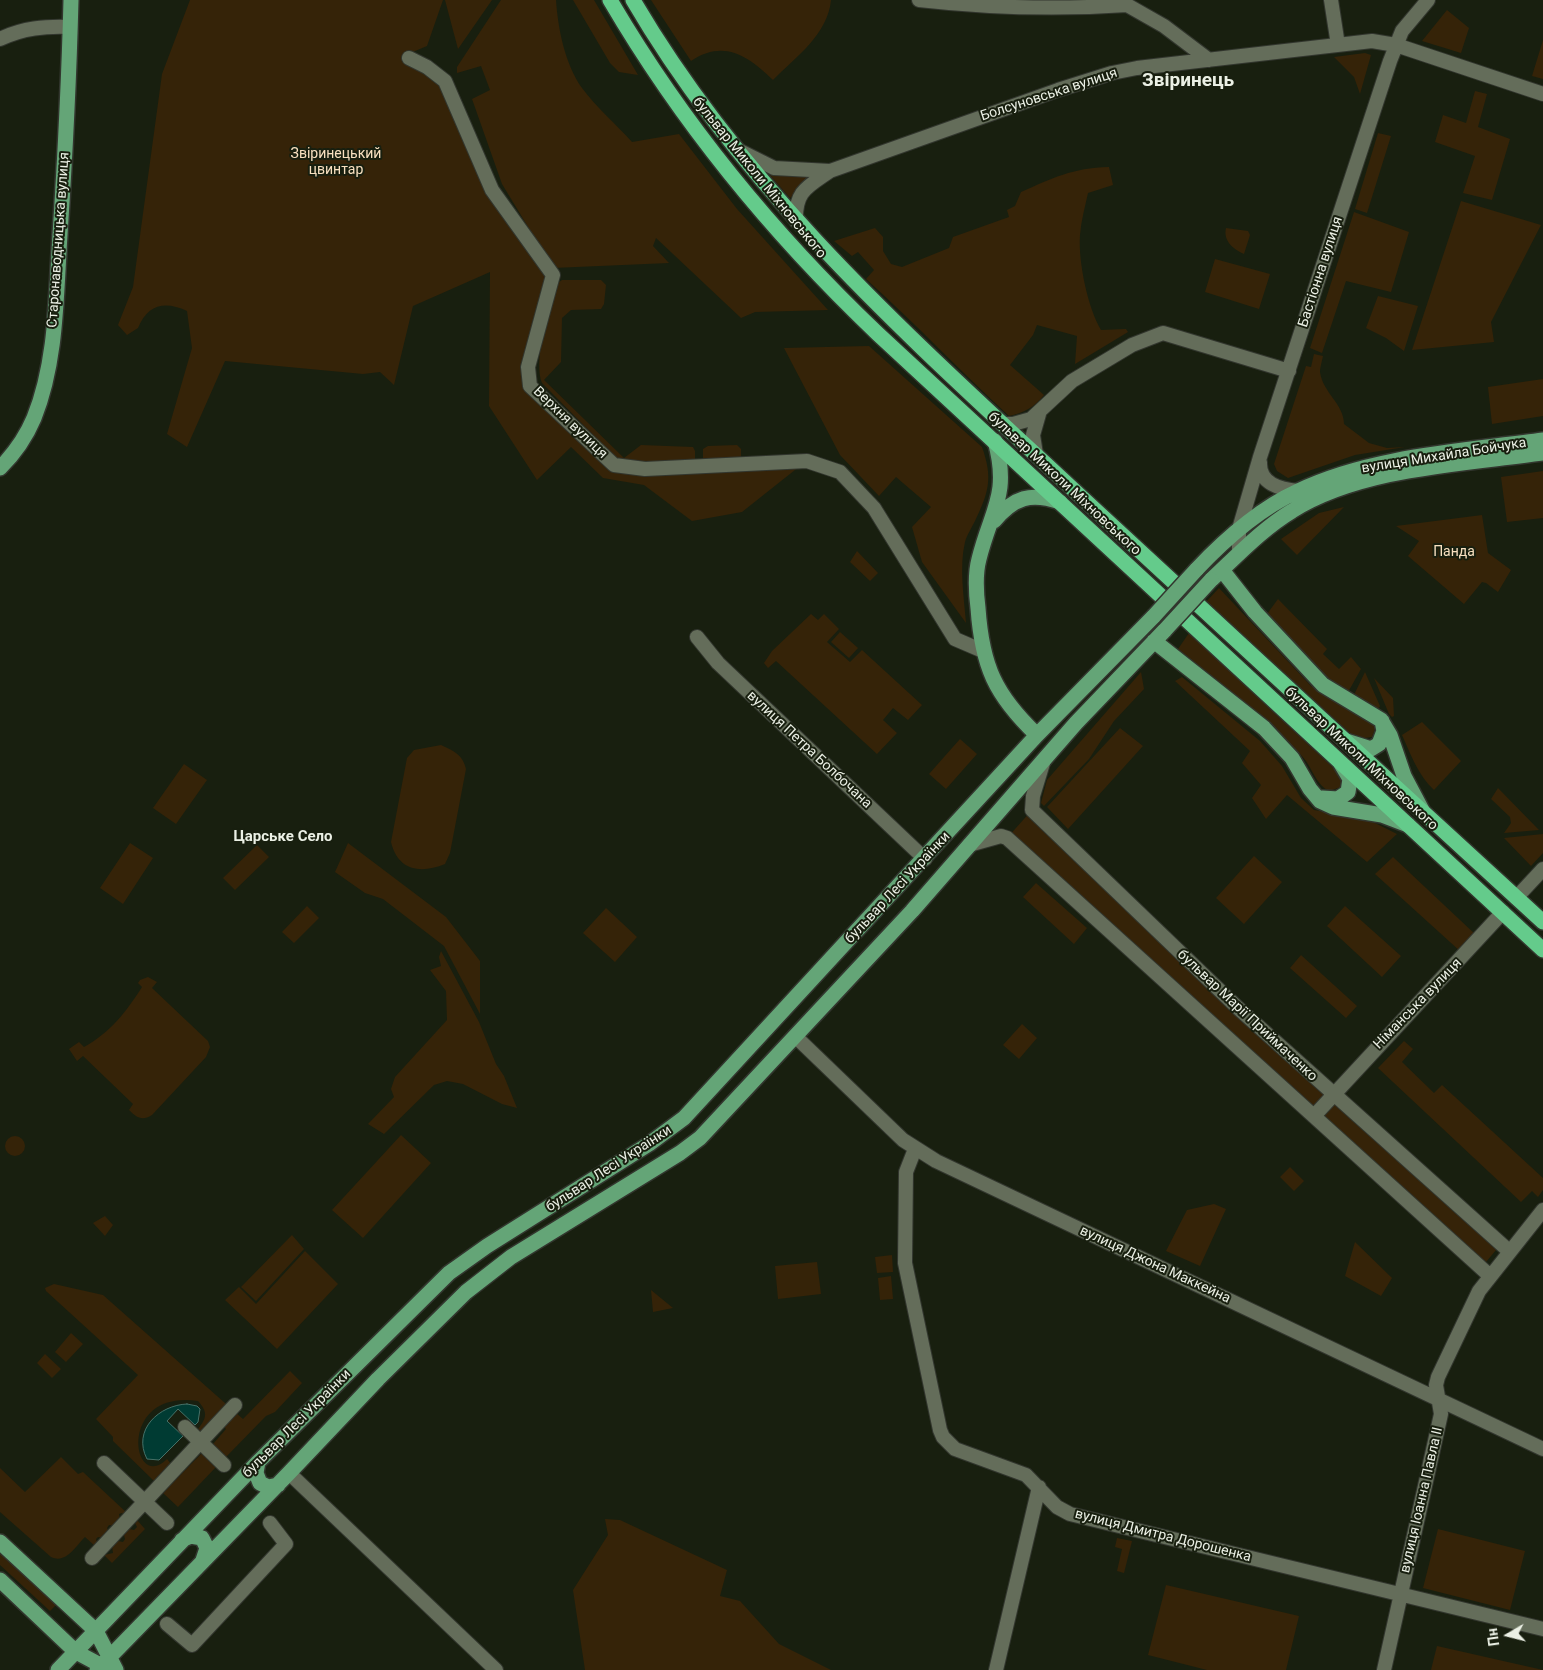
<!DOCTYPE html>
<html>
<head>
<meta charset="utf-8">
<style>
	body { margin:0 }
	#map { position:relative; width:1543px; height:1670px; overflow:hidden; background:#181f0f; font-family:Roboto,sans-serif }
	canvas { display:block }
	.north { position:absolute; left:1483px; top:1610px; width:50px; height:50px; -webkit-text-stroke:4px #181f0f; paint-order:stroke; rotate:262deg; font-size:14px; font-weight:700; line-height:20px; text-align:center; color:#ebf0e5 }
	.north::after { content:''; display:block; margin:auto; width:18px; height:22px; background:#ebf0e5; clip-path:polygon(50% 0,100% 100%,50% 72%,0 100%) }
</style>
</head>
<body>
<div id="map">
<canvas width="1543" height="1670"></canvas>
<div class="north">Пн</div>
</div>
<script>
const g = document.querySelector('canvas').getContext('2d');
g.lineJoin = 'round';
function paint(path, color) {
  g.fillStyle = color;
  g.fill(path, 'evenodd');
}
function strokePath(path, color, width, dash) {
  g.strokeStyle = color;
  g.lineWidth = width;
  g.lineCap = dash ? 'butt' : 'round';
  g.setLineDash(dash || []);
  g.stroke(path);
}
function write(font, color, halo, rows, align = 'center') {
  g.font = font + ' Roboto,sans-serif';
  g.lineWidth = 4;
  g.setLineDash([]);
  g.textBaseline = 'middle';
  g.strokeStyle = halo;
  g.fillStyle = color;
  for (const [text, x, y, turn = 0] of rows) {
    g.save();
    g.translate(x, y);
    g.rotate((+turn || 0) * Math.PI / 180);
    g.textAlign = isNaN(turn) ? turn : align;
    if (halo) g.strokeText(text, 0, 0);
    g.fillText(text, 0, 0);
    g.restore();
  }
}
const green = new Path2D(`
	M190 0H443L427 46 408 54 445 90 485 188 548 277 533 320 525 376 614 468 800 466 742 512 692 521 644 485 603 478 571 447 537 480 489 406 490 272 413 306 394 385 380 372 363 374 225 361 187 447 167 434 192 348 187 311C165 301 148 304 138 328L127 335 118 325 133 287 162 74Z
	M445 0H492L458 49Z
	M501 0H556C558 29 565 64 582 88 596 107 616 124 632 142L679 134 737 209 828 310 755 312 741 318 656 238 653 246 669 263 553 268 502 184 472 99 490 90 481 66 457 73V67Z
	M573 0H594L638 75 619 72 610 63Z
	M651 0H831C828 34 796 57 773 80 748 56 724 39 691 61Z
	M1447 10 1469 28 1461 53 1422 41Z
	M1543 40V79L1532 76Z
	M1365 53 1371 55 1360 94 1354 77 1334 57Z
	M1475 91 1487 94 1478 127 1510 139 1492 200 1463 193 1475 156 1435 142 1443 115 1466 123Z
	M1378 133 1391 136 1367 213 1355 209Z
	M1109 167 1113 185 1088 193C1085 207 1081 221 1080 235 1078 262 1088 308 1101 330L1126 329 1128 332 1075 364 1077 336 1037 325 1033 335 1010 365 1044 395C1035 407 1023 413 1009 416 960 371 915 323 866 279L874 270 858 252 852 256 834 241 875 228 883 237V251L891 264 902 267 949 248 953 237 1009 217 1007 210 1015 206 1021 192C1053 178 1072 168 1109 167Z
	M779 173 816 175 790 198 769 174Z
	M1461 201 1541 225 1491 322 1494 342 1412 350Z
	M1354 212 1409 232 1391 292 1346 281 1322 353 1310 348Z
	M1226 228 1248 231 1250 235 1244 254C1233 249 1223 241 1226 228Z
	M1215 259 1270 274 1259 309 1205 292Z
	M562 280H601L606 285 604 304 601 309 571 310 562 318 561 362 544 380 624 458 641 445 693 447 695 451V459L692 463 618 460 542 383C534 366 546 305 554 288 556 284 559 282 562 280Z
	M1378 296 1418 306 1404 351 1386 338 1366 328Z
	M869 346 982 447C993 478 989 492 975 521 972 527 967 535 965 542 959 567 964 597 966 623L922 562 912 527 931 507 896 477 879 496 840 455 784 348Z
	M1314 354 1323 356C1322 361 1320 368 1320 372 1323 393 1344 404 1344 424L1369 443 1387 448 1405 447 1355 455 1288 478 1277 471 1274 464 1306 366 1311 367Z
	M1543 379V416L1492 424 1488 387Z
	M737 445 741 449V457L736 462H706L703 459V449L708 446Z
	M1543 471V518L1507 522 1501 477Z
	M1344 507 1297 555 1281 539 1319 513Z
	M1482 515 1488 553 1511 570 1498 592 1486 583 1482 582 1464 604 1408 556 1419 541 1396 526Z
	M857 551 878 573 870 581 850 562Z
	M1219 588 1311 686 1373 719 1376 726 1372 737 1365 738 1351 734 1205 603Z
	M1278 599 1327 649 1323 654 1339 669 1351 657 1361 669 1347 694 1333 686 1267 614Z
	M811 614 818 620 824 614 839 629 827 642 850 662 862 650 922 705 908 720 893 708 883 720 897 733 877 754 776 661 768 668 764 663 772 651Z
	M840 632 858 648 849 658 831 642Z
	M1189 633 1343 777 1341 787 1329 791C1315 784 1312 766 1301 755 1264 716 1221 683 1178 649Z
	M1141 672 1144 689 1114 721 1089 759 1044 806 1041 803 1047 780Z
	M1365 672 1380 706 1377 711 1352 699Z
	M1182 677 1260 741 1282 766 1301 798 1314 810 1367 819 1397 834 1367 862 1287 795 1266 819 1252 798 1261 785 1242 763 1250 751 1175 681Z
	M1374 678 1393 698 1394 716 1392 717 1389 714Z
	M1422 722 1461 761 1434 790C1418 775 1411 755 1402 735Z
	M1120 728 1143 746 1068 829 1047 807Z
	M960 739 977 754 946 789 929 774Z
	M441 745C454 751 463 755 466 769L450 853 445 864C421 874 398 871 391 842L407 758 414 750Z
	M184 764 207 780 176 824 153 808Z
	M1498 788 1539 830 1504 833 1511 823 1510 817 1491 799Z
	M1032 810 1501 1244 1481 1268 1007 838Z
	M1543 834V853L1531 866 1504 838Z
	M130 843 153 858 123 904 100 888Z
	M348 843 446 917 480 961V1014L444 946 383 899 365 893 335 872Z
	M257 845 269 857 235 890 223 878Z
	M1254 856 1282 882 1244 924 1216 898Z
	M1393 857 1476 935 1461 952 1375 874Z
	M1036 883 1087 928 1074 944 1023 897Z
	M307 906 319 918 294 943 282 932Z
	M1345 906 1401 956 1382 977 1327 926Z
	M606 908 637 937 615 962 583 933Z
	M441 951 479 1022 496 1064 504 1076 517 1108 502 1104 463 1084 447 1081 434 1085 384 1134 368 1124 394 1097 391 1089 395 1077 447 1020 446 991 430 970 441 966 439 957Z
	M1301 955 1357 1006 1346 1018 1290 968Z
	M148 977 157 982 152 988 208 1041 210 1047 206 1057 152 1115C142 1121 137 1118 129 1110L133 1104 83 1056 77 1061 69 1049 79 1042 84 1047C111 1032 126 1012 142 987L138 983 140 980Z
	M1022 1024 1037 1038 1019 1059 1003 1045Z
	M1404 1041 1413 1049 1402 1062 1434 1093 1442 1085 1543 1178V1190L1538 1197 1532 1191 1521 1202 1378 1068Z
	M401 1135 431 1163 363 1238 332 1210Z
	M5 1146a10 10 0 1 1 20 0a10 10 0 1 1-20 0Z
	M1290 1167 1304 1181 1294 1191 1280 1177Z
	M1214 1204 1226 1209 1200 1266 1166 1251 1187 1210Z
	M105 1216 113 1225 105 1236 93 1223Z
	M292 1235 304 1249 256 1301 241 1287Z
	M1355 1242 1392 1278 1381 1296 1345 1276Z
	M305 1251 338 1284 277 1349 225 1300 239 1287 256 1304Z
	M892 1255 893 1272 877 1273 875 1257Z
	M817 1262 821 1294 778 1299 775 1266Z
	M891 1276 893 1299 880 1300 878 1278Z
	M54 1284 103 1295 243 1419 290 1371 302 1383 275 1412 266 1416 226 1457 213 1444 226 1429 217 1419 203 1434 198 1429C207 1418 208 1412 198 1401 116 1389 132 1494 167 1459L171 1464 154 1481 113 1441V1437L96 1419 138 1375 46 1291 45 1288Z
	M651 1290 673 1308 653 1312Z
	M71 1333 83 1344 66 1362 55 1352Z
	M45 1354 61 1369 52 1378 37 1363Z
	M202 1453 216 1467 178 1507 163 1493Z
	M61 1457 78 1474 83 1472 127 1513 125 1515 122 1513 119 1514 120 1520 115 1526 109 1525 107 1528 109 1532 103 1538 98 1537 96 1539 98 1545 96 1547 85 1537C75 1547 66 1564 51 1557L0 1512V1468L25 1492Z
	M605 1519 620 1520 727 1570 720 1596 740 1601 779 1644 831 1670H585L573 1590 608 1535Z
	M137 1520 145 1529 112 1563 104 1555 113 1553 112 1546 118 1541 123 1542 125 1539 124 1535 129 1529 134 1530 137 1527 135 1523Z
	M1438 1529 1525 1551 1510 1610 1423 1588Z
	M1117 1538 1132 1541 1124 1573 1117 1571 1122 1549 1115 1547Z
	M0 1549 57 1604 50 1611 0 1565Z
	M1166 1585 1299 1616 1286 1670H1207L1148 1655Z
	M1437 1646 1543 1670H1431Z`);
const water = new Path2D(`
	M187 1404 197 1406 200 1409 198 1422 195 1425 178 1409 167 1421 183 1436 159 1460 147 1459C132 1430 159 1405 187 1404Z`);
const minor = new Path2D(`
	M919 0C990 8 1055 10 1127 5
	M1123 0 1127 5 1164 26 1209 60
	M1331 0 1338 45
	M0 39C23 28 45 26 70 27
	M409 58 427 67 445 81 492 190 553 275 528 367 530 386 614 465 645 469 807 461 840 472 874 508 955 639 983 651
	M738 150 774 168 830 171
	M796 221C795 191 807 187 830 171L1058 90 1112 73 1137 68 1372 41 1396 45 1543 94
	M1004 424H1013L1031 419 1072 381 1132 345 1163 333 1289 371
	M1036 454 1033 435 1039 414
	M1260 462C1259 484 1280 489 1298 491
	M1239 554V529L1260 457 1390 61 1402 31 1428 0
	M697 637 718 663 925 859
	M1044 760 1033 796 1032 810 1238 1008 1509 1251
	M969 845 1001 836 1007 838 1489 1275
	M1516 898 1543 869
	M796 1037 903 1140 936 1161 1543 1449
	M1314 1116 1503 912
	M915 1149 906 1172 905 1263 940 1430 943 1437 955 1449 1026 1475 1057 1507 1070 1514 1543 1629
	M185 1427 224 1465
	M104 1463 167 1523
	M289 1473 496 1670
	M92 1558 235 1405
	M167 1624 192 1645 286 1544 270 1523
	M996 1670 1039 1487
	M1384 1670 1441 1414 1436 1385 1438 1377 1479 1291 1543 1210`);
const major = new Path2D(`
	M995 441C1010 495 991 510 979 559 975 574 976 592 978 608 982 666 995 695 1037 735
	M0 468C14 454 26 437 34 418 57 361 56 295 60 235 65 157 69 78 71 0
	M994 521C1014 497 1031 492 1060 502
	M1196 570C1225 539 1259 509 1298 491 1371 456 1463 451 1543 440
	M1222 570 1255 612 1323 685 1381 720 1390 735 1404 776 1422 810
	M1211 580C1236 557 1262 529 1292 511 1360 468 1464 464 1543 453
	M1154 641 1264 728 1292 758 1310 789 1320 801 1333 807 1382 815 1408 825
	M1346 741 1371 749 1379 744 1384 731 1382 721
	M1322 798 1338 799 1348 792 1350 779 1341 764
	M258 1462 256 1473 260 1483 268 1487 278 1485
	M182 1540 191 1536 202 1538 207 1548 203 1560
	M0 1542 96 1631 116 1670
	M0 1580 76 1652 108 1669
	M58 1670 258 1462 449 1273 487 1246 649 1144 684 1118 1037 735 1154 616
	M97 1670 289 1473 378 1379 466 1292 511 1257 680 1153 700 1138 912 911 1076 723 1165 630`);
const highway = new Path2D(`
	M610 0C682 123 775 236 878 334L1543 950
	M633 0C746 194 915 342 1077 493 1232 636 1387 780 1543 922`);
const majorBridge = new Path2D(`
	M1154 616 1196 570
	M1165 630 1211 580`);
const streetNames = [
	["Болсуновська вулиця",1049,95,-18],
	["бульвар Миколи Міхновського",759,178,51],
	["Старонаводницька вулиця",59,240,-86],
	["Бастіонна вулиця",1321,272,-72],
	["Верхня вулиця",570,423,44],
	["вулиця Михайла Бойчука",1444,456,-9],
	["бульвар Миколи Міхновського",1064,484,43],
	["вулиця Петра Болбочана",809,750,43],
	["бульвар Миколи Міхновського",1361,759,43],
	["бульвар Лесі Українки",898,888,-47],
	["Німанська вулиця",1418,1004,-46],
	["бульвар Марії Приймаченко",1247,1016,43],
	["бульвар Лесі Українки",609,1169,-33],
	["вулиця Джона Маккейна",1155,1265,25],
	["бульвар Лесі Українки",297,1424,-45],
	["вулиця Іоанна Павла II",1422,1500,-77],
	["вулиця Дмитра Дорошенка",1163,1536,14]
];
const parkNames = [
	["Звіринецький",336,154],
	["цвинтар",336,170],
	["Панда",1454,552]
];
const neighbourhoodNames = [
	["Царське Село",283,837]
];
const districtNames = [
	["Звіринець",1188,81]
];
paint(green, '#352308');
paint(water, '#003b33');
strokePath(water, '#467168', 1);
strokePath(minor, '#32362e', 16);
strokePath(major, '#32362e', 18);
strokePath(highway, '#32362e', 18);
strokePath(minor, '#646d5a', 14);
strokePath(major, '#64a577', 15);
strokePath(highway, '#64cb8b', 15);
strokePath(majorBridge, '#32362e', 18, []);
strokePath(majorBridge, '#64a577', 15);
write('14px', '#ebf0e5', '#181f0f', streetNames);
write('14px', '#f8e0c0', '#181f0f', parkNames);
write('bold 15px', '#ebf0e5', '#181f0f', neighbourhoodNames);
write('bold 19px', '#ebf0e5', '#181f0f', districtNames);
</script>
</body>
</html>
